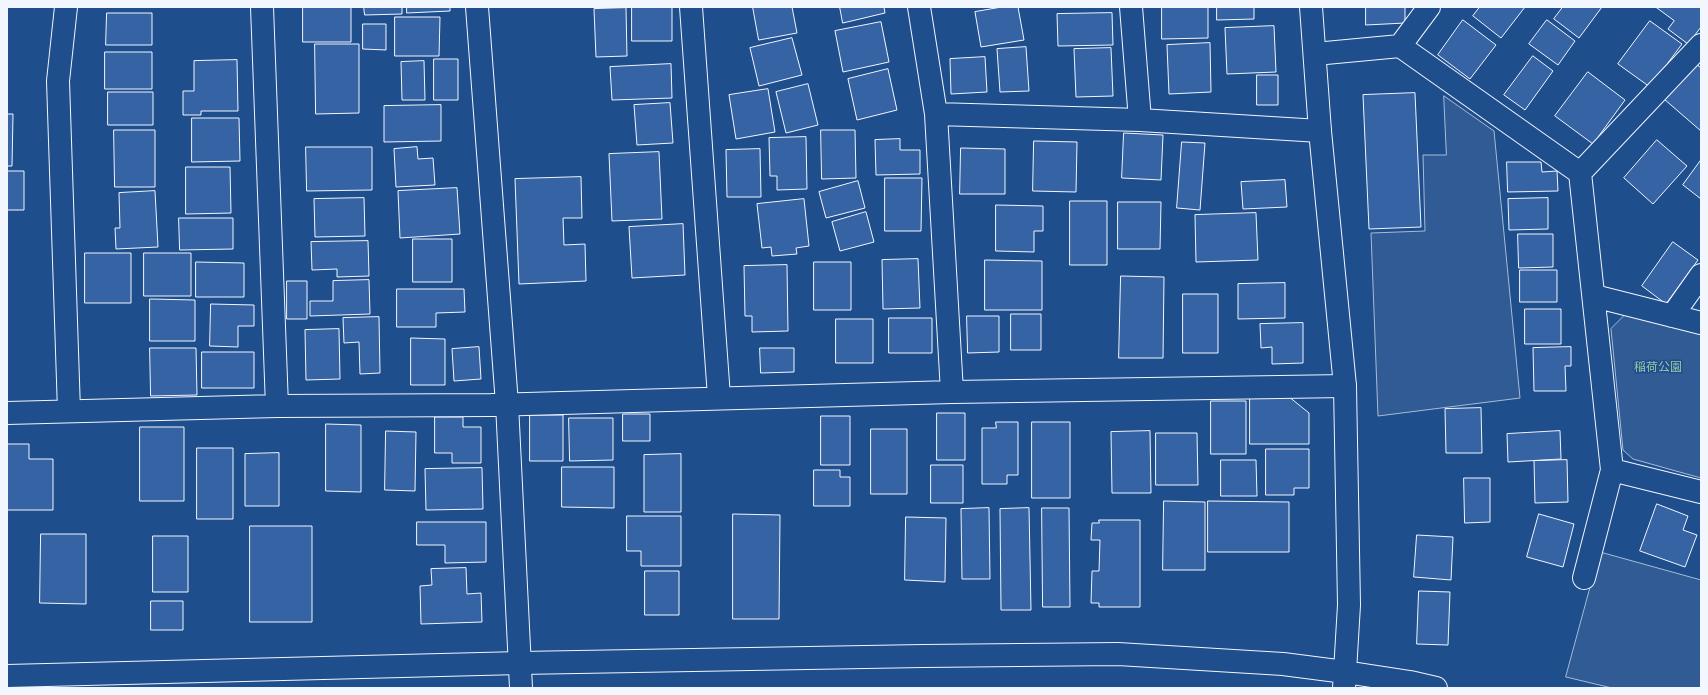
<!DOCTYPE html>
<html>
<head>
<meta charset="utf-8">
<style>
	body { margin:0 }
	#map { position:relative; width:1708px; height:695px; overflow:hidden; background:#1f4e8c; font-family:Ubuntu,sans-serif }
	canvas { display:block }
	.frame { position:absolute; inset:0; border:8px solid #f2f6ff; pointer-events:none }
</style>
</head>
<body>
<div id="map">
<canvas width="1708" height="695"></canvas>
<div class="frame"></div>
</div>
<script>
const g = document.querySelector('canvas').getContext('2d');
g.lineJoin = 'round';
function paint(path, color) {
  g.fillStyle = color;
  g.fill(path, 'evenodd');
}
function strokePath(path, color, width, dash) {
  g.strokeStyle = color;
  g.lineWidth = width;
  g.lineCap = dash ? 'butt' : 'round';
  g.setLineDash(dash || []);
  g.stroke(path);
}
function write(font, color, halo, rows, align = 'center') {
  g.font = font + ' Ubuntu,"Noto Sans JP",sans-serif';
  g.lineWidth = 3;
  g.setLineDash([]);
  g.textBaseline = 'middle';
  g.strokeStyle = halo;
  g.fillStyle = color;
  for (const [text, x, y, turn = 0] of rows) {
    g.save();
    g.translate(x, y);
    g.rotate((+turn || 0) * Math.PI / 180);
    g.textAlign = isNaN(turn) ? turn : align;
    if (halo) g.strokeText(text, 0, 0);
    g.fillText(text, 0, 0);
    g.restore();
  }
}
const built = new Path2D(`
	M1444 96 1494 131 1520 398 1378 416 1371 233 1425 231 1423 155H1446Z
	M1626 314 1701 334V478L1633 459 1623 450 1611 329Z
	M1600 552 1701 580V688H1612L1566 677Z`);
const building = new Path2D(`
	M303 7H351V42H303Z
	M364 7H402V14L365 15Z
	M407 7H450V11L407 13Z
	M632 7H672V41H632Z
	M753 7H792L797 33 759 40Z
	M840 7H884L885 13 843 23Z
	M1002 7H1018L1024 40 981 47 975 12Z
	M1162 7H1208V38L1162 39Z
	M1217 7H1254V19L1217 20Z
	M1366 7H1405V23L1366 25Z
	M1480 7H1525L1501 38 1473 16Z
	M1563 7H1602L1579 38 1554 19Z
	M1656 7H1701V27L1688 44 1668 29 1674 21Z
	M626 8 627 56 596 57 594 9Z
	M107 13H152V45H106Z
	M1112 13 1113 45 1058 46 1057 14Z
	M395 17H440L439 56H395Z
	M1463 20 1496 45 1470 79 1438 55Z
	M1547 20 1575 41 1558 65 1529 44Z
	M1650 21 1682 44 1650 87 1618 64Z
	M881 22 889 62 843 72 835 31Z
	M363 24H386V50L363 49Z
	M1274 26 1276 72 1227 74 1225 28Z
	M792 38 802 75 759 86 750 48Z
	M1210 43 1211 92 1169 94 1167 45Z
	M315 44H359V113L316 114Z
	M1026 47 1029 91 1000 92 997 49Z
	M1111 48 1113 96 1076 97 1074 49Z
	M105 52H152V89H105Z
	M1533 56 1553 71 1525 110 1504 95Z
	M985 57 987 92 951 94 950 59Z
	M434 59H458V100H434Z
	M237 60 238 111H201V115H183V91H194V61Z
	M424 61 425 100H402L401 62Z
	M1695 63 1701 68V131L1664 99Z
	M671 64 672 98 612 100 610 67Z
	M888 69 897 110 857 120 848 79Z
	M1588 72 1625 100 1593 144 1555 116Z
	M1257 75H1278V105H1257Z
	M808 84 818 125 786 133 776 92Z
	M768 89 775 132 736 139 729 95Z
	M108 92H153V125H108Z
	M1415 93 1421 227 1369 229 1363 95Z
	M670 103 673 143 637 145 634 105Z
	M441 105V141L384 142V106Z
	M7 114H13L12 166H7Z
	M192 118H239L240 161 192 162Z
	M114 130H155V187H115Z
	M821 130H855L856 178 822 179Z
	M1124 133 1163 135 1161 180 1122 178Z
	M806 137 807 189 777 190V176H770L769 138Z
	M900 139V150H920V174L876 175 875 140Z
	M1657 140 1687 166 1653 204 1624 178Z
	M1034 141 1077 142 1076 192 1033 191Z
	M1182 142 1205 143 1200 210 1177 208Z
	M306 147H372V190L307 191Z
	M417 147 418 159 433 158 435 185 396 187 394 149Z
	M961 148 1005 149V194H960Z
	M760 149 761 197H727L726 150Z
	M659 152 662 219 612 221 609 154Z
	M1701 160V199L1683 185Z
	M1507 162H1541L1542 172 1557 171 1558 191 1508 192Z
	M186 167H230L231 213 186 214Z
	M7 171H24V210H7Z
	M581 177 582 218H563L564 245 585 244 586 281 519 284 515 179Z
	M885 178H922L921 231H885Z
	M1285 180 1287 207 1243 209 1241 182Z
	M858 181 865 208 826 218 819 192Z
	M457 188 460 234 400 238 398 191Z
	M155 191 158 247 116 249 115 228H120L119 193Z
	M364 198 365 236 315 237 314 199Z
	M1548 198V229L1509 230 1508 199Z
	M804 199 809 246 796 248 797 254 772 256 771 247 762 248 757 204Z
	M1070 201H1107V265H1070Z
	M1118 202H1161L1160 249H1118Z
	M996 205 1043 206V231H1034V252L996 251Z
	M866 212 874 242 840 251 832 222Z
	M1256 213 1258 260 1196 262 1195 215Z
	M179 218H233V249L180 250Z
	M683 224 685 275 632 278 629 227Z
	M1518 234H1553V267L1519 268Z
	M413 239H452V282H413Z
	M368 241 369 276 337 277V269L312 270 311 242Z
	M1673 242 1698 260 1666 304 1642 286Z
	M85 253H131V303H85Z
	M144 253H191V296H144Z
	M918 259 920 308 883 309 882 260Z
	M985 260 1042 261V310H985Z
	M196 262 244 263V297H196Z
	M814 262H851V310H814Z
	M787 265 788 331 752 332V316H745L744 266Z
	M1520 270H1557V302H1520Z
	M1121 276 1164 277 1163 358H1119Z
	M369 280 370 314 310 316V301H333V281Z
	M287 281H307V319H287Z
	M1285 283V318L1238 319V284Z
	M397 289H464L465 312 436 313V327H397Z
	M1183 294H1218V353H1183Z
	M150 299 195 300V341H150Z
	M211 304 254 305V326H238V347L210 346Z
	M1525 309H1561V344H1525Z
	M1011 314H1041V350H1011Z
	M967 316H999V352L968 353Z
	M379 317 380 373 360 374 359 342 344 343 343 318Z
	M889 318H932V353H889Z
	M836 319H873V363H836Z
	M1303 323V363L1272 364V347L1261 348 1260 324Z
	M339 329 340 379 306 380 305 330Z
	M411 338 445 339V385H411Z
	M479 347 481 379 454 381 452 349Z
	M1571 347V366H1565L1566 391H1534L1533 348Z
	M150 348H196L197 395 151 396Z
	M760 348H794V372L761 373Z
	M202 352H254V388H202Z
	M1250 396H1288L1309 413V444H1250Z
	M1211 401H1246V454H1211Z
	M1481 408 1482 453H1446L1445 409Z
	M937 413H965V460H937Z
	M623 414H650V441H623Z
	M530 415H563V461H530Z
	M821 416H850V465H821Z
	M435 417H463V427H481V463H452V453H435Z
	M569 418H613V460L570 461Z
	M996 422H1018V475H1007V484H982V428H996Z
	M1032 422H1070V498H1032Z
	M326 424 361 425V492L326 491Z
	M140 427H184V501H140Z
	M871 429H907V494H871Z
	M386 431 416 432 415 491 385 490Z
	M1150 431 1151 493H1112L1111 432Z
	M1560 431 1561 459 1508 462 1507 434Z
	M1156 433H1197L1198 485H1156Z
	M7 444H29V459H53V510H7Z
	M197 448H233V519H197Z
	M1266 449H1309V488H1294V495H1266Z
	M279 453V506H245V454Z
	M681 454V512H644V455Z
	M1221 460H1256L1257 496H1221Z
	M1567 460 1568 502 1535 503 1534 461Z
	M931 465H963V503H931Z
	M562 467H614V508L562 507Z
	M482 468 483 509 426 510 425 469Z
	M814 470H840V477H850V506H814Z
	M1464 478H1490V522L1465 523Z
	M1164 501 1205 502V570H1163Z
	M1208 501 1289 502V552H1208Z
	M1657 504 1688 516 1683 530 1697 535 1685 567 1640 551Z
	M989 508 990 579H962L961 509Z
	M1029 508 1031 610H1001L1000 509Z
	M1042 508H1069L1070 607H1043Z
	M733 514 780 515 779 619H733Z
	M1539 514 1574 524 1563 567 1527 557Z
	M627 516H681V566H641V551H627Z
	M906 517 946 518 945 582 905 580Z
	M1099 520H1140V607H1099V603H1091L1092 571H1099L1100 540H1091L1092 523H1099Z
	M417 522H486V562L445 563V545H417Z
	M250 526H312V622H250Z
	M41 534H86V604L40 603Z
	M1417 535 1453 537 1451 580 1414 577Z
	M153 536H188V592H153Z
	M466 568 467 594 481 593 482 622 421 624 420 586 432 585 431 569Z
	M645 571H679V615H645Z
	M1419 591 1450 592 1448 645 1417 644Z
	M151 601H183V630H151Z`);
const minor = new Path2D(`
	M66 7 58 81 69 411
	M262 7 277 406
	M477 7 507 404 521 688
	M691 7 719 397
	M919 7 936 114 952 392
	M1131 7 1140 120
	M1400 46 1580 173
	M1315 54 1400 46 1429 7
	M936 114 1140 120 1320 131
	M1594 296 1701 323
	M1672 316 1701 275
	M7 413 277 406 491 405 952 392 1345 386
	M1612 470 1701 492
	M1584 578 1612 470 1580 173 1701 45`);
const tertiary = new Path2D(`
	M1311 7 1320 131 1345 386 1349 605 1344 688
	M7 676 520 663 923 656 1118 654 1283 664 1345 672 1410 682 1436 688`);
const parkNames = [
	["稲荷公園",1658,367]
];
paint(built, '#305b95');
strokePath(built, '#a8bbd7', 1);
paint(building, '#3563a3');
strokePath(building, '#f2f6ff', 1);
strokePath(minor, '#f2f6ff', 24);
strokePath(tertiary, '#f2f6ff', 24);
strokePath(minor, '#1f4e8c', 22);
strokePath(tertiary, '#1f4e8c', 22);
write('12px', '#97c8a6', '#1f4e8c', parkNames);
</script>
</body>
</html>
